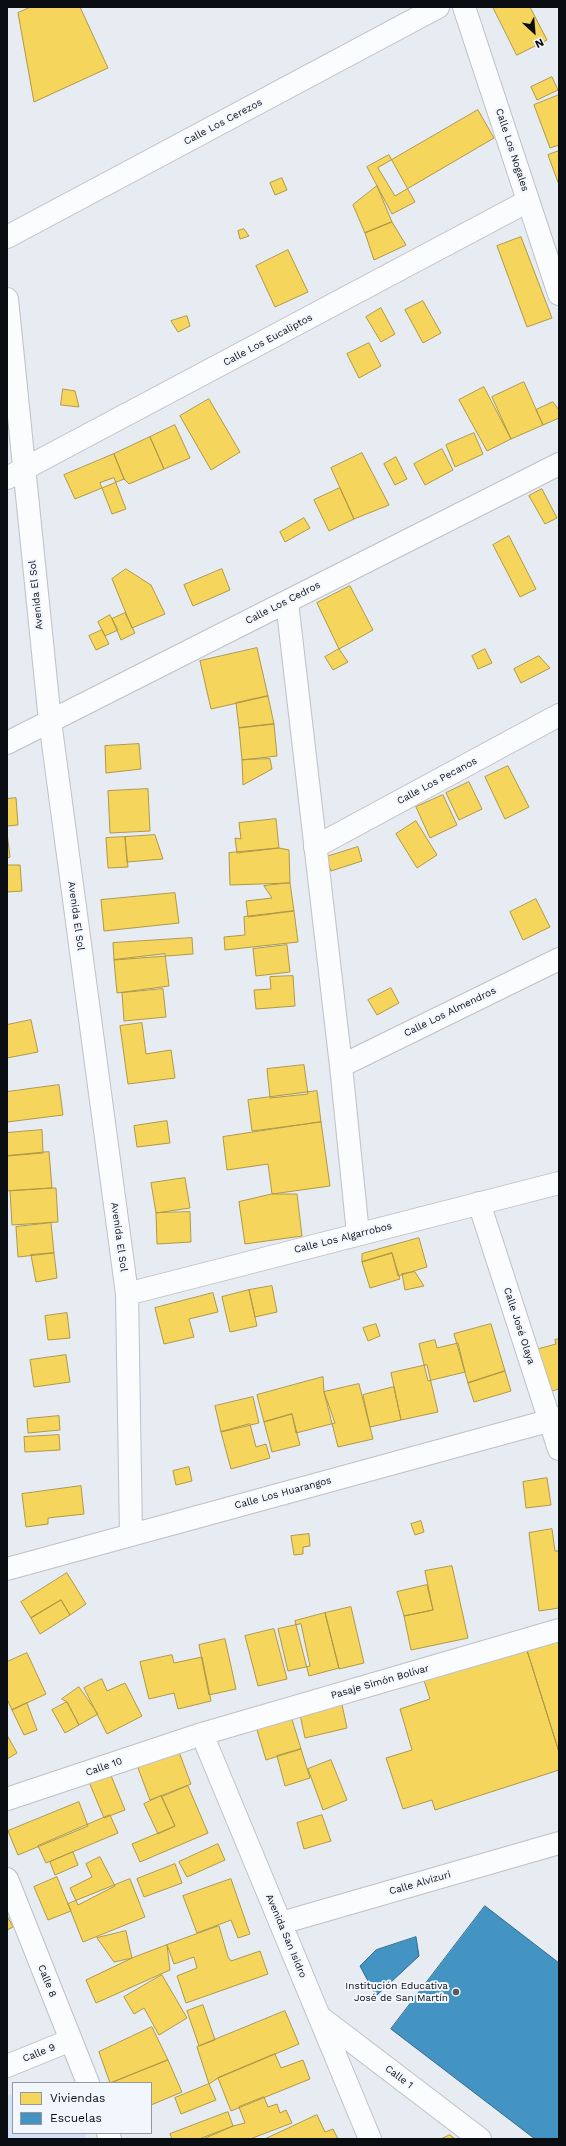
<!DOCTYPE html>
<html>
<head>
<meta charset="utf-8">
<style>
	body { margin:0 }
	#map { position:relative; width:566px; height:2146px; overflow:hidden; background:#e7ebf2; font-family:"Work Sans",sans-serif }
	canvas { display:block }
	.frame { position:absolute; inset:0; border:8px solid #0a0d11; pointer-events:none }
	.legend { position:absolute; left:12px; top:2082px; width:140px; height:52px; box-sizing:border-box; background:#f2f7fe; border:1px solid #95999f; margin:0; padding:5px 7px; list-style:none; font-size:12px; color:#0a0d11 }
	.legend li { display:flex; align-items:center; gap:8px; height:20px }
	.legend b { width:20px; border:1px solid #95999f }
	.north { position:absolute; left:514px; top:12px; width:40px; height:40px; -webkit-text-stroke:3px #f2f7fe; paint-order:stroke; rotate:154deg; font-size:11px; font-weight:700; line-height:16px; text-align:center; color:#0a0d11 }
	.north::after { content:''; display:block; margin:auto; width:14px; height:18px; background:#0a0d11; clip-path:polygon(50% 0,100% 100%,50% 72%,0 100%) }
</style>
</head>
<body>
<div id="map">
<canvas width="566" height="2146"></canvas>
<div class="frame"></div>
<ul class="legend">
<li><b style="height:11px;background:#f6d55c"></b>Viviendas</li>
<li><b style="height:11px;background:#4393c3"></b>Escuelas</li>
</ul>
<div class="north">N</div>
</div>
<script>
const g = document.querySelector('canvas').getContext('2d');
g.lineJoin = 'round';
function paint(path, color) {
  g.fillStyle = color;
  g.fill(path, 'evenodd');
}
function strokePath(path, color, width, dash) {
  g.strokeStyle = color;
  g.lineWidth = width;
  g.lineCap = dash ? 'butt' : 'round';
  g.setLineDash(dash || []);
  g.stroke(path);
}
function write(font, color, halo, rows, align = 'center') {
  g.font = font + ' "Work Sans",sans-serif';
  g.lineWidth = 4;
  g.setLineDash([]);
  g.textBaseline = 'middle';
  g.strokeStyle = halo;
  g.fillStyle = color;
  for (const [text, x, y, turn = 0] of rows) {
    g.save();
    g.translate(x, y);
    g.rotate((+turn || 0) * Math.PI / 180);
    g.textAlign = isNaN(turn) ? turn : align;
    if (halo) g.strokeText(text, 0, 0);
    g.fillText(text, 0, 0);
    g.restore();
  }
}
const green = new Path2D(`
	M13 2094V2133H84L86 2139H7V2096Z`);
const homes = new Path2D(`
	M31 7H80L108 68 34 102 18 13Z
	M493 7H530L547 40 517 55Z
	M552 77 558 90 537 100 531 87Z
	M559 95V145L550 148 534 105Z
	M478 110 494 138 395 196 378 168Z
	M559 151V185L548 155Z
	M389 155 415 202 392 214 367 167Z
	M282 178 287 190 275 195 270 183Z
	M377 186 392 222 365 233 353 205Z
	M392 222 406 245 374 260 365 233Z
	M244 229 249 236 240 239 238 231Z
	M521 237 552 318 527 327 497 246Z
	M288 250 308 292 275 307 256 266Z
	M423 301 441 333 423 343 405 310Z
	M381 308 395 334 381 342 366 317Z
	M187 316 190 326 178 332 171 321Z
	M369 343 381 366 359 378 347 354Z
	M524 382 543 425 511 439 492 397Z
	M484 387 511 439 487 451 459 400Z
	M63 389 75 391 79 407 61 405Z
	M209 399 240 452 211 470 180 416Z
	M553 402 559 410V418L543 425 536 410Z
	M175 425 190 458 164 469 150 437Z
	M474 433 483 454 455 467 446 445Z
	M150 437 164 469 129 484 124 479 114 454Z
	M442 449 453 470 425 485 414 464Z
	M362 453 389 505 354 519 331 468Z
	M114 454 124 479 75 499 64 475Z
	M396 457 407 479 395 485 384 464Z
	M114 478 126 509 112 514 100 483Z
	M340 488 354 519 329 531 314 500Z
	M542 489 557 518 545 524 529 496Z
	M304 518 310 528 285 542 280 532Z
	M509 536 536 589 520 597 493 545Z
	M126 569 151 585 165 614 132 628 112 579Z
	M222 569 230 590 193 606 184 585Z
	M350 586 373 630 339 649 317 603Z
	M125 613 135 633 121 640 112 619Z
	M110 615 118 630 105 636 98 622Z
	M102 630 109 644 96 650 89 636Z
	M257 648 268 696 211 709 200 661Z
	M339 649 348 662 333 670 325 657Z
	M485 649 492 663 478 669 472 656Z
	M539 656 550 668 521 683 514 669Z
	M268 696 274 724 239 728 236 703Z
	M274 724 277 756 242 760 239 728Z
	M139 744 141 769 106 773 105 746Z
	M270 759 272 769 243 785 242 760Z
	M508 766 529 807 505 819 485 777Z
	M469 782 482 809 459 820 446 793Z
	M148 789 150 831 110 833 108 791Z
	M443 795 457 825 430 838 416 807Z
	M16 798 18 825 7 826V799Z
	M276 819 279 848 237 853 235 838 241 839 239 823Z
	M416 821 437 855 417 868 396 834Z
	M7 833 10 857 7 858Z
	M155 835 163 859 127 862 125 837Z
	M125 837 128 867 108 868 106 838Z
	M358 847 362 861 331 871 326 857Z
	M279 848 289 850 290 883 230 885 229 853Z
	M7 865H20L22 891 7 892Z
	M290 883 294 911 248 917 246 901 272 898 264 886Z
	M175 893 179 923 104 931 101 900Z
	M536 899 550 927 523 940 510 912Z
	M294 911 298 942 225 950 224 937 245 935 244 917Z
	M192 938 193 954 114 960 113 943Z
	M287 945 290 972 256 976 253 949Z
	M165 954 169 986 117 993 114 960Z
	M293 976 295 1006 256 1009 254 990 271 989 270 977Z
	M391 988 399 1003 377 1015 368 1000Z
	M163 989 166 1017 124 1021 122 993Z
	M31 1020 38 1052 7 1058V1025Z
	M142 1023 146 1054 171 1050 175 1078 128 1084 120 1026Z
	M304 1065 308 1094 270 1098 267 1069Z
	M59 1085 63 1115 7 1122V1092Z
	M317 1091 321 1122 252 1131 248 1100Z
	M167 1121 170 1143 137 1147 134 1126Z
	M321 1122 330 1186 272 1194 268 1164 227 1170 223 1137Z
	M42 1130 43 1153 7 1156V1133Z
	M49 1152 52 1188 7 1191V1156Z
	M185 1178 190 1208 156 1213 151 1183Z
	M52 1188H56L58 1222 12 1225 10 1191Z
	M272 1194H297L302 1236 245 1244 239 1202Z
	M190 1212 191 1242 157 1244 156 1213Z
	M51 1223 54 1253 18 1257 16 1227Z
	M419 1238 427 1267 398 1276 392 1253 362 1262V1254Z
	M54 1253 57 1278 36 1282 31 1255Z
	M392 1253 400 1279 370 1288 362 1262Z
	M415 1272 424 1286 405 1290 402 1274Z
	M272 1286 277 1312 255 1317 249 1290Z
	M249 1290 257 1326 230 1332 222 1297Z
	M213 1293 218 1312 189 1319 194 1337 164 1344 155 1308Z
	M67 1313 70 1338 48 1340 45 1316Z
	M376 1324 380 1336 368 1341 363 1328Z
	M491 1324 505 1371 468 1383 454 1334Z
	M559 1339V1389L545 1393 534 1350 556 1344 555 1340Z
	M435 1340 437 1348 458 1343 465 1372 428 1381 419 1344Z
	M66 1355 70 1382 34 1387 30 1360Z
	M427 1365 438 1412 401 1420 391 1373Z
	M505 1371 511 1391 474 1402 468 1383Z
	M323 1377 324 1392 335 1423 296 1433 292 1414 264 1422 257 1395Z
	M359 1384 373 1439 338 1447 324 1392Z
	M394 1387 401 1420 370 1427 363 1395Z
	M253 1397 259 1423 221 1432 215 1406Z
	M292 1414 300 1445 272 1452 264 1422Z
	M59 1416 60 1430 28 1433 27 1419Z
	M250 1424 256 1447 266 1444 270 1458 231 1469 221 1432Z
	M59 1435 60 1450 25 1452 24 1437Z
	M189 1467 192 1481 176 1485 173 1471Z
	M547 1478 551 1505 526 1508 523 1482Z
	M81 1486 84 1514 48 1518V1524L26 1527 22 1494Z
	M421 1521 424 1532 415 1535 411 1524Z
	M552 1529 555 1551H559V1608L539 1611 529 1533Z
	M309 1534 310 1546 303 1547V1554L294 1555 291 1536Z
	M452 1566 468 1638 411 1650 404 1616 433 1610 425 1571Z
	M67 1573 86 1604 70 1615 61 1600 31 1618 21 1602Z
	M427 1585 433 1610 404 1616 397 1592Z
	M61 1600 70 1615 40 1634 31 1618Z
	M351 1607 364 1663 339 1669 325 1613Z
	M325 1613 339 1668 309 1676 295 1621Z
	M301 1624 310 1666 288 1671 278 1629Z
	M274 1629 287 1679 258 1686 245 1636Z
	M559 1633V1752L525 1644Z
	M225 1639 236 1689 209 1695 199 1645Z
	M525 1644 559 1752V1770L435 1810 432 1800 403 1809 386 1758 412 1750 400 1709 430 1699 423 1677Z
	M27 1653 46 1694 12 1710 7 1699V1662Z
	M172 1655 174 1663 202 1657 211 1701 178 1709 174 1693 149 1699 140 1662Z
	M102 1679 107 1691 125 1683 142 1716 107 1734 84 1688Z
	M79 1687 98 1714 79 1725 67 1702 62 1699Z
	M341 1700 347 1728 305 1738 299 1710Z
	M67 1702 79 1725 65 1733 52 1710Z
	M27 1703 37 1730 24 1735 12 1710Z
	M290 1713 301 1749 266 1760 255 1723Z
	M7 1735 17 1753 7 1759Z
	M176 1744 191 1784 150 1800 135 1760Z
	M301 1749 310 1778 285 1786 277 1756Z
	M331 1760 347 1800 323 1810 308 1769Z
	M110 1773 125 1810 104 1818 89 1782Z
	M188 1786 208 1833 140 1862 132 1844 175 1826 162 1797Z
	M161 1796 175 1826 158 1834 144 1804Z
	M79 1802 88 1826 18 1855 8 1831Z
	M110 1815 118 1833 46 1863 38 1846Z
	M322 1815 331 1841 304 1849 297 1823Z
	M218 1844 225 1860 187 1877 179 1862Z
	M73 1852 78 1865 55 1875 50 1862Z
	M100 1857 115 1886 78 1905 70 1888 92 1877 86 1864Z
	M175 1864 182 1883 144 1897 137 1879Z
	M57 1877 71 1911 48 1920 34 1887Z
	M130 1879 145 1917 83 1942 68 1904Z
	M231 1879 250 1934 238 1938 231 1920 197 1933 183 1896Z
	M7 1916 13 1927 7 1930Z
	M219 1926 228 1957 231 1961 260 1951 268 1974 186 2003 177 1976 197 1968 194 1957 174 1964 167 1945Z
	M126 1931 132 1958 114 1962 97 1938Z
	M167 1945 170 1970 96 2003 86 1980 132 1958Z
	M162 1975 187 2018 159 2035 144 2008 134 2014 124 1997Z
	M203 2005 215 2040 199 2046 187 2011Z
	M285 2011 299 2044 218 2078 209 2084 197 2047Z
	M152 2027 168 2060 110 2083 99 2052Z
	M275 2054 281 2068 303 2060 310 2079 231 2111 218 2078Z
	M168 2060 182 2092 151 2105V2083H111Z
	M209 2084 216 2100 181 2114 175 2098Z
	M264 2097 268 2107 277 2104 280 2113 286 2110 292 2123 250 2139H203L233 2126 245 2123 239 2107Z
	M228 2112 233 2126 199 2139H172L170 2134Z
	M317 2115 325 2132 333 2129 338 2139H265Z
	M450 2135 455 2139H441Z`);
const schools = new Path2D(`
	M485 1906 559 1963V2139H535L391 2029Z
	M416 1937 419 1956 376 1996 360 1966 376 1950Z`);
const street = new Path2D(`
	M464 7 559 294
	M7 237 438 7
	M7 299 50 721 127 1294 131 1535
	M7 478 528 201
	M287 602 341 1066 358 1234
	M7 743 559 464
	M315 847 559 715
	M341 1066 559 959
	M479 1203 559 1449
	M127 1294 559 1183
	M7 1569 559 1418
	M202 1734 370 2139
	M7 1799 202 1734 559 1630
	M7 1879 88 2083
	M281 1923 559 1843
	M320 2017 480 2139
	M7 2066 71 2040
	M108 2133 110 2139`);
const markers = [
	[456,1992,4,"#575b60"]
];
const streetNames = [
	["Calle Los Cerezos",223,122,-28],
	["Calle Los Nogales",512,150,72],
	["Calle Los Eucaliptos",268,340,-28],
	["Avenida El Sol",36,595,-96],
	["Calle Los Cedros",283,603,-27],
	["Calle Los Pecanos",437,781,-28],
	["Avenida El Sol",76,916,82],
	["Calle Los Almendros",450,1012,-26],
	["Avenida El Sol",119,1237,82],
	["Calle Los Algarrobos",343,1238,-14],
	["Calle José Olaya",519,1326,72],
	["Calle Los Huarangos",283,1493,-15],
	["Pasaje Simón Bolívar",380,1682,-16],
	["Calle 10",104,1767,-19],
	["Calle Alvizuri",420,1883,-16],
	["Avenida San Isidro",286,1936,67],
	["Calle 8",47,1981,68],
	["Calle 9",39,2053,-22],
	["Calle 1",399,2077,37]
];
const poiNames = [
	["Institución Educativa",448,1986],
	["José de San Martín",448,1998]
];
paint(green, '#d5e2f6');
paint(homes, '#f6d55c');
strokePath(homes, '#af9946', 1);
paint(schools, '#4393c3');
strokePath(schools, '#326b8e', 1);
strokePath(street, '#bec1c7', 24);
strokePath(street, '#fbfcfd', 22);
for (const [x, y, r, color] of markers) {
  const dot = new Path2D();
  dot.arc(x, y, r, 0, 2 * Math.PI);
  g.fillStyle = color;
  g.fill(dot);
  strokePath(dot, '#f2f7fe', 1.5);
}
write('10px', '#0a0d11', '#f2f7fe', streetNames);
write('10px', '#0a0d11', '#f2f7fe', poiNames, 'right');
</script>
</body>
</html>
